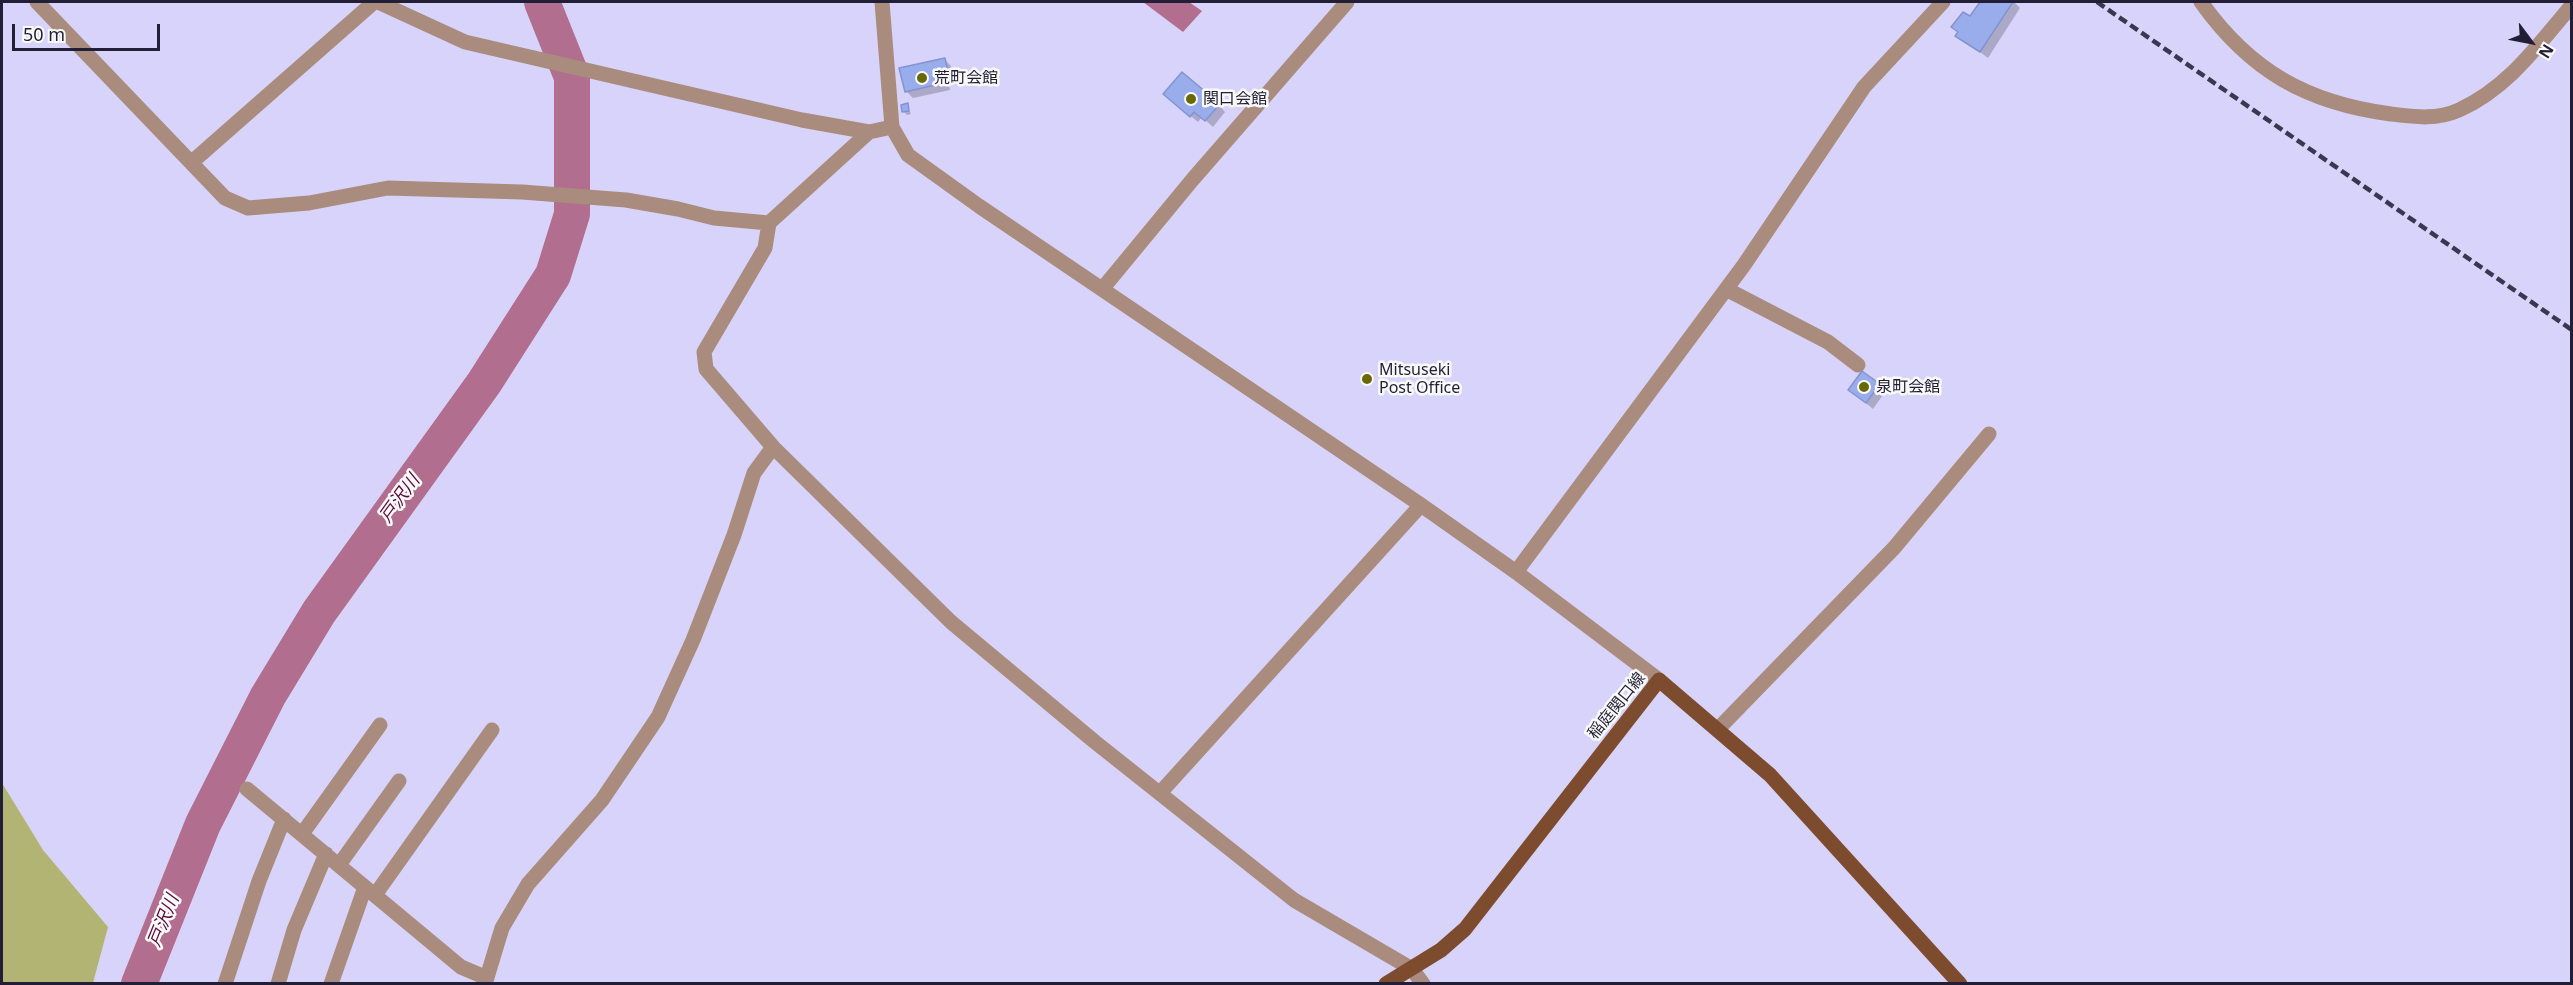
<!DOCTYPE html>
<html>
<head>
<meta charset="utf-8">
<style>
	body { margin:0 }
	#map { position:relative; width:2573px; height:985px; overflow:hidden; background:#d8d3fb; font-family:"Noto Sans",sans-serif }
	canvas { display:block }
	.frame { position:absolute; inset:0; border:3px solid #221e36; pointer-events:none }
	.north { position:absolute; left:2501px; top:12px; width:60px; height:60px; -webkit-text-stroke:4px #fafafa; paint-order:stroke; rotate:122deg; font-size:16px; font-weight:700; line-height:24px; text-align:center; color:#221e36 }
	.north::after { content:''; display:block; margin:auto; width:21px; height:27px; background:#221e36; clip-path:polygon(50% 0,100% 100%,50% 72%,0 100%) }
	.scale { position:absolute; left:12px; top:24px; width:148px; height:27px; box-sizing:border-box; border:3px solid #221e36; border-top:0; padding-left:8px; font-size:18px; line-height:21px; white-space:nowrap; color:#221e36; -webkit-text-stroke:4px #fafafa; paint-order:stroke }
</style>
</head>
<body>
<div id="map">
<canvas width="2573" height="985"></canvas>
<div class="frame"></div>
<div class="north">N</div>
<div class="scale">50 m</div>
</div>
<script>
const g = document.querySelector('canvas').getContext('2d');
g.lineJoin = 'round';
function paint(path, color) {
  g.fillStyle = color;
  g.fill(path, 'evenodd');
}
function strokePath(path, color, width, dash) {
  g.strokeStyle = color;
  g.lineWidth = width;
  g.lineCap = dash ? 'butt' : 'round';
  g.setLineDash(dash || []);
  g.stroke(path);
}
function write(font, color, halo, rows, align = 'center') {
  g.font = font + ' "Noto Sans","Noto Sans JP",sans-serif';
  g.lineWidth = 5;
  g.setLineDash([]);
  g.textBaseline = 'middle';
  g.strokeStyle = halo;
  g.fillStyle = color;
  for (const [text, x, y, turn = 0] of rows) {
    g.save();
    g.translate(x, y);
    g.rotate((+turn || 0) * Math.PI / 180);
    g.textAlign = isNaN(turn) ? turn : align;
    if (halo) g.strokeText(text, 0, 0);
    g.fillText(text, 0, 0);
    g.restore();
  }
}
const green = new Path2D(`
	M2 783 43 850 108 927 93 983H2Z`);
const water = new Path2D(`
	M1143 2H1189L1202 11 1183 32Z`);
const shadow = new Path2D(`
	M1982 2H2014L2020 8 1988 58 1957 35Z
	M945 60 951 66 954 79 948 80 950 90 913 98 906 91Z
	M1172 100 1219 105 1225 112 1213 127 1202 117 1198 122Z
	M907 105 911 114 907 115 904 112Z
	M1879 385 1885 392 1873 409 1850 390Z`);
const river = new Path2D(`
	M139 984 203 824 268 696 319 612 484 383 553 275 572 214V77L542 2`);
const building = new Path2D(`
	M1980 2H2013L1980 52 1955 36 1958 32 1951 27 1963 12 1970 16Z
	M945 58 948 72 942 74 944 83 905 92 899 68Z
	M1182 72 1220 104 1205 121 1194 112 1190 117 1163 94Z
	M908 103 909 111 902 112 901 105Z
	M1862 371 1880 384 1866 403 1848 390Z`);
const minor = new Path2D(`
	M37 2 225 198 248 208 309 203 388 188 522 192 626 200 678 209 714 218 769 223
	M378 2 465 42 802 120 869 132 892 127
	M882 2 892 127 908 155 979 206 1421 505 1516 572 1659 680
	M2201 2C2250 71 2307 103 2391 114 2415 117 2437 120 2459 110 2508 88 2538 45 2572 5
	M869 132 769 223 765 248 704 352 706 369 773 447 951 622 1095 742 1294 900 1412 969 1423 984
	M192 162 374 2
	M1103 288 1193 179 1347 2
	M1726 289 1828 342 1858 365
	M1516 572 1744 265 1864 87 1943 2
	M1718 729 1894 548 1989 434
	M247 789 461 967 487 978
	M1160 793 1421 505
	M302 834 380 725
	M339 865 399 781
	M375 895 492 730
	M225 984 259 881 284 819
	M278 984 294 930 326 854
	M331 984 365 887
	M485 984 502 928 528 884 602 800 658 717 693 640 734 535 754 473 773 447`);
const major = new Path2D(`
	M1386 984 1441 950 1465 929 1659 680 1770 775 1960 984`);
const rail = new Path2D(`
	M2097 2 2572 330`);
const markers = [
	[922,78,6,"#686905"],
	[1191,99,6,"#686905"],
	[1367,379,6,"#686905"],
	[1864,387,6,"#686905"]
];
const poiNames = [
	["荒町会館",934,78],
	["関口会館",1203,99],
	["Mitsuseki",1379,370],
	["Post Office",1379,388],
	["泉町会館",1876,387]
];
const streetNames = [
	["稲庭関口線",1617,706,-51]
];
const waterNames = [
	["戸沢川",400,499,-54],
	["戸沢川",164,921,-68]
];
paint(green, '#b2b473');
paint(water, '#b16e8e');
paint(shadow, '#0003');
strokePath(river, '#b16e8e', 36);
paint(building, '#99adec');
strokePath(building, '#8194cf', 1.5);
strokePath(minor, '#a98c7d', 15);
strokePath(major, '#7d4c2f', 15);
strokePath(rail, '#3b3751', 4.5, [9, 4.5]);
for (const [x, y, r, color] of markers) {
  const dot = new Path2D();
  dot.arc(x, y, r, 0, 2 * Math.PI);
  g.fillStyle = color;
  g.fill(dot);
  strokePath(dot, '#fafafa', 2);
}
write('16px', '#221e36', '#fafafa', poiNames, 'left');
write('16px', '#221e36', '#fafafa', streetNames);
write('italic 18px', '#5e0c3d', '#fafafa', waterNames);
</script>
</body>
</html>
